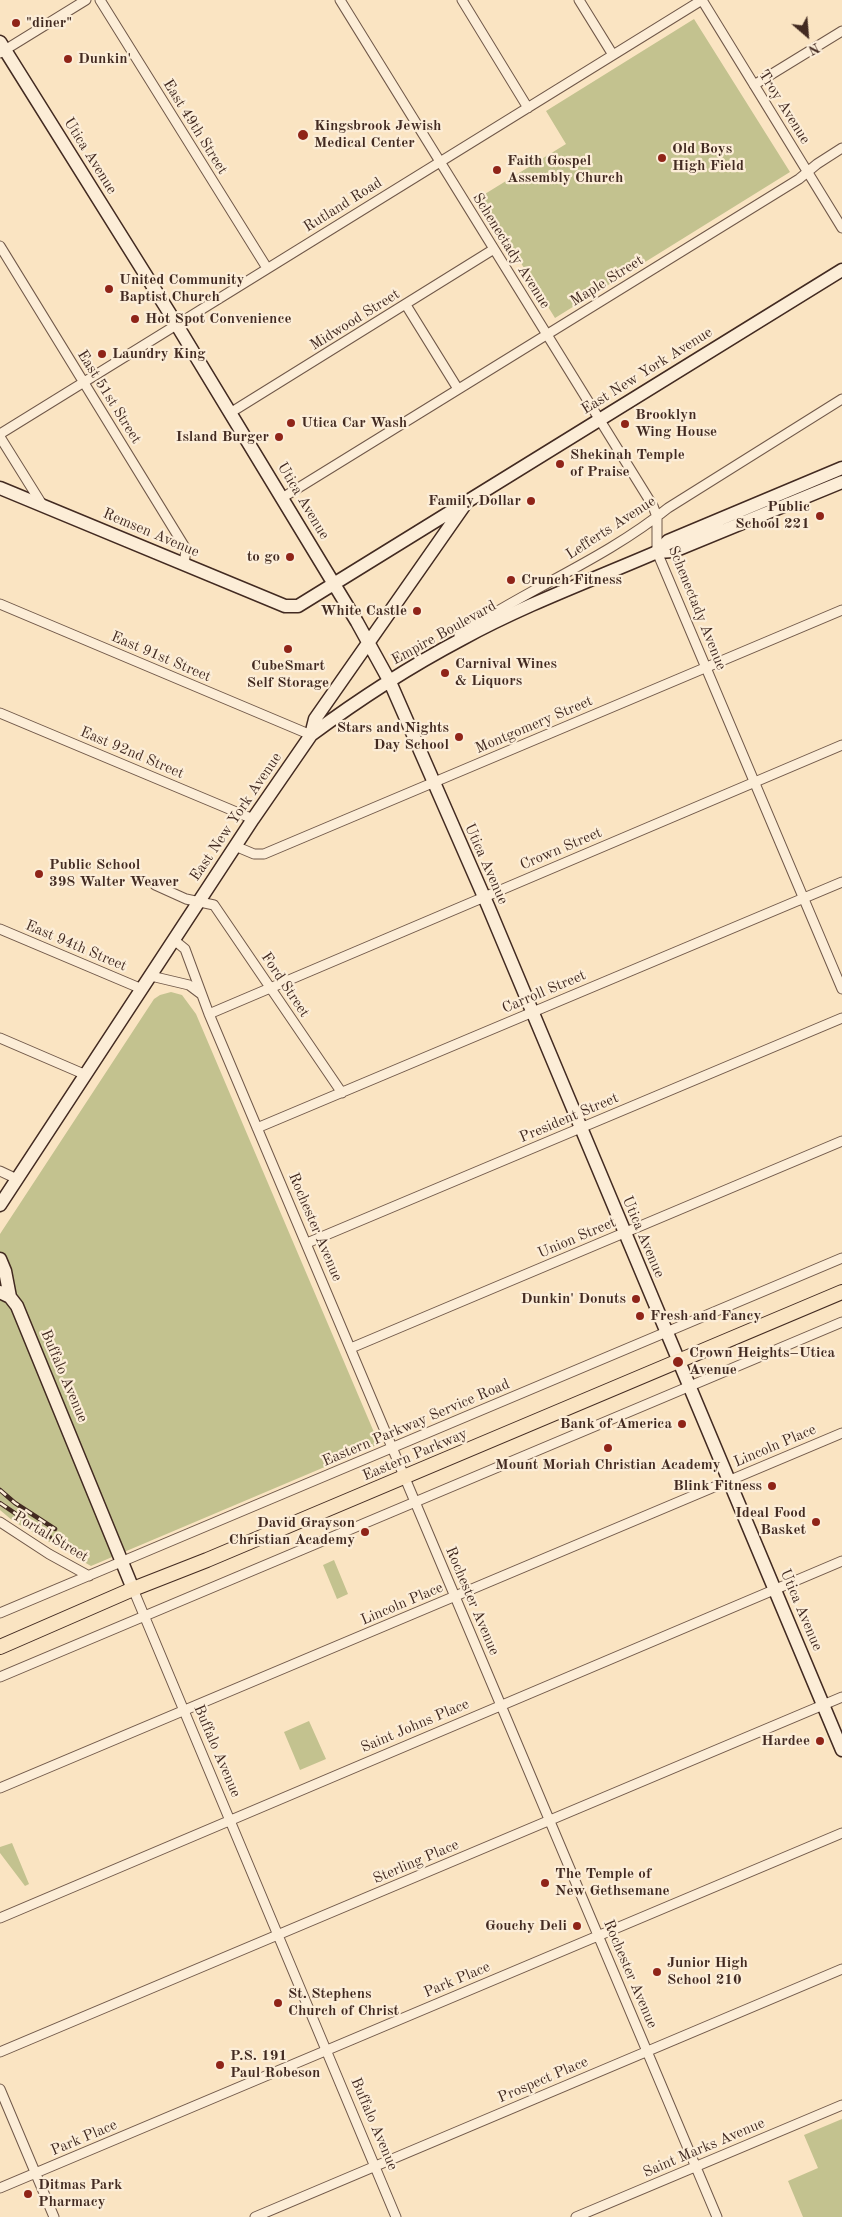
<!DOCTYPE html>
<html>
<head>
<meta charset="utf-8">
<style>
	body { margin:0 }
	#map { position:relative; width:842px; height:2217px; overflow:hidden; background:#fae4c2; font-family:"Old Standard TT",serif }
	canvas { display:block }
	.north { position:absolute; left:782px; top:10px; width:50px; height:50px; -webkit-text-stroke:4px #fcedd7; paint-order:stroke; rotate:153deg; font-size:14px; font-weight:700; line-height:20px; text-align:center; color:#422a21 }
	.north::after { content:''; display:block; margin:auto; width:18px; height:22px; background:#422a21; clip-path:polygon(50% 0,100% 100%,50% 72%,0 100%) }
</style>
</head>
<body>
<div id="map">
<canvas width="842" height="2217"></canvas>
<div class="north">N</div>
</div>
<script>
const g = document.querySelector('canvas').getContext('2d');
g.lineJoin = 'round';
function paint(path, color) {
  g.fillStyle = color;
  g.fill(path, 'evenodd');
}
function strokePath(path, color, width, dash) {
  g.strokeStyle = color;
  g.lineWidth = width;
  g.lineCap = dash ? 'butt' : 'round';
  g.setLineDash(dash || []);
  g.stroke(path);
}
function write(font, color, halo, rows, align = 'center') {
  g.font = font + ' "Old Standard TT",serif';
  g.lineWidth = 4.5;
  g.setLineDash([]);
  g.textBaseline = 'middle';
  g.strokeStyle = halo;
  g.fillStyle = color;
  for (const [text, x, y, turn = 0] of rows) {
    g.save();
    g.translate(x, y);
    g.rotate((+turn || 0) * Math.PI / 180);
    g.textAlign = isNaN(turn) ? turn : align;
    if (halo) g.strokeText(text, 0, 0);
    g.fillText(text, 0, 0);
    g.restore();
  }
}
const green = new Path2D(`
	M694 19 790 172 555 318 480 197 566 144 546 111Z
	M171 992 182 995 196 1014 379 1444 91 1566 13 1521 0 1510V1234L154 999 160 995Z
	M334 1560 348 1594 337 1599 323 1565Z
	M309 1721 326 1759 300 1770 284 1732Z
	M12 1843 29 1884 25 1886 0 1853V1847Z
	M842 2119V2217H803L788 2181 818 2168 804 2135Z`);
const street = new Path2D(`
	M100 0 267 268
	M340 0 653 506 657 517V552L842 989
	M462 0 528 108
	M579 0 613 55
	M702 0 842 228
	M0 53 86 0
	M754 85 842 31
	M0 246 186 549 184 565
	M406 305 458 389
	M230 413 494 249
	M0 434 702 0
	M0 437 43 506
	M282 498 799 179 817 164 842 148
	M0 604 311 735
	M459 635C527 589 605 559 668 508L842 399
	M0 713 253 819
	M235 846 254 854H264L842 610
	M155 885 186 899 214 905 342 1093
	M0 929 142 989
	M174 940 185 949 209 1014 717 2217
	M151 976 189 985 201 994
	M209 1014 842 745
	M0 1038 86 1075
	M257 1128 842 882
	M0 1171 17 1179
	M307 1243 842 1018
	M351 1348 842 1141
	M0 1522 49 1554 89 1576
	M133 1589 396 2217
	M0 1613 842 1258
	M0 1677 842 1322
	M0 1788 842 1433
	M0 1918 842 1561
	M0 2052 842 1697
	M0 2089 54 2217
	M0 2188 842 1833
	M255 2217 842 1969
	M576 2217 842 2105`);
const secondary = new Path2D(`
	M0 42 172 317 357 622 390 682 488 906 842 1750
	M0 488 285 606H298L842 270
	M657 552 668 541 842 468
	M311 735C358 700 409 667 462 639 524 605 592 580 657 552L674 551 842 482
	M0 1205 253 819 311 735 315 719 466 503
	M0 1259 5 1271 10 1297
	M0 1292 10 1297 17 1306 133 1589`);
const primary = new Path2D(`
	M0 1647 133 1589 207 1560 842 1292`);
const rail = new Path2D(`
	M0 1490 15 1503 55 1529
	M0 1503 50 1537`);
const markers = [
	[16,23,5,"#8f2418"],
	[68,59,5,"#8f2418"],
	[303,135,6,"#8f2418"],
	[662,158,5,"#8f2418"],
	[497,170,5,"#8f2418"],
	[109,289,5,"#8f2418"],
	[135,319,5,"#8f2418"],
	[102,354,5,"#8f2418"],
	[291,423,5,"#8f2418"],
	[625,424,5,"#8f2418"],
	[279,437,5,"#8f2418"],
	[560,464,5,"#8f2418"],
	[531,501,5,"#8f2418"],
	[820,516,5,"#8f2418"],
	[290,557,5,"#8f2418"],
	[511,580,5,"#8f2418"],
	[417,611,5,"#8f2418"],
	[288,649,5,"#8f2418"],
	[445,673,5,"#8f2418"],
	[459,737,5,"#8f2418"],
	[39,874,5,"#8f2418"],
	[636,1299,5,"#8f2418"],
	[640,1316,5,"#8f2418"],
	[678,1362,6,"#8f2418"],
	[682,1424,5,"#8f2418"],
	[608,1448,5,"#8f2418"],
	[772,1486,5,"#8f2418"],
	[816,1522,5,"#8f2418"],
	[365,1532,5,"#8f2418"],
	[820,1741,5,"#8f2418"],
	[545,1883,5,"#8f2418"],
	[577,1926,5,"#8f2418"],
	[657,1972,5,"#8f2418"],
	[278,2003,5,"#8f2418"],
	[220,2065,5,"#8f2418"],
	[28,2194,5,"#8f2418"]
];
const poiNames = [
	["\"diner\"",26,23],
	["Dunkin'",78,59],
	["Kingsbrook Jewish",314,126],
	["Medical Center",314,143],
	["Old Boys",672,149],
	["High Field",672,166],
	["Faith Gospel",507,161],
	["Assembly Church",507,178],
	["United Community",119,280],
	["Baptist Church",119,297],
	["Hot Spot Convenience",145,319],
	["Laundry King",112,354],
	["Brooklyn",635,415],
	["Wing House",635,432],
	["Utica Car Wash",301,423],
	["Island Burger",269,437,"right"],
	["Shekinah Temple",570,455],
	["of Praise",570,472],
	["Family Dollar",521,501,"right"],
	["Public",810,507,"right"],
	["School 221",810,524,"right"],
	["to go",280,557,"right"],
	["Crunch Fitness",521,580],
	["White Castle",407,611,"right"],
	["Carnival Wines",455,664],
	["& Liquors",455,681],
	["CubeSmart",288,666,"center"],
	["Self Storage",288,683,"center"],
	["Stars and Nights",449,728,"right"],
	["Day School",449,745,"right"],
	["Public School",49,865],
	["398 Walter Weaver",49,882],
	["Dunkin' Donuts",626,1299,"right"],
	["Fresh and Fancy",650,1316],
	["Crown Heights–Utica",689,1353],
	["Avenue",689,1370],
	["Bank of America",672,1424,"right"],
	["Mount Moriah Christian Academy",608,1465,"center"],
	["Blink Fitness",762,1486,"right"],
	["Ideal Food",806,1513,"right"],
	["Basket",806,1530,"right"],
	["David Grayson",355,1523,"right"],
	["Christian Academy",355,1540,"right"],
	["Hardee",810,1741,"right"],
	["The Temple of",555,1874],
	["New Gethsemane",555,1891],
	["Gouchy Deli",567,1926,"right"],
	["Junior High",667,1963],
	["School 210",667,1980],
	["St. Stephens",288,1994],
	["Church of Christ",288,2011],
	["P.S. 191",230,2056],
	["Paul Robeson",230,2073],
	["Ditmas Park",38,2185],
	["Pharmacy",38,2202]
];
const streetNames = [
	["Troy Avenue",784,107,58],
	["East 49th Street",195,127,58],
	["Utica Avenue",90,156,58],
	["Rutland Road",343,205,-32],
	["Schenectady Avenue",511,251,58],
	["Maple Street",607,281,-32],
	["Midwood Street",355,320,-32],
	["East New York Avenue",647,371,-32],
	["East 51st Street",109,397,58],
	["Utica Avenue",303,501,59],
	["Lefferts Avenue",611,528,-33],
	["Remsen Avenue",151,533,23],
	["Schenectady Avenue",697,608,68],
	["Empire Boulevard",444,633,-29],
	["East 91st Street",161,657,23],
	["Montgomery Street",534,725,-23],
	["East 92nd Street",132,753,23],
	["East New York Avenue",236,817,-56],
	["Crown Street",561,849,-23],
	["Utica Avenue",486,864,66],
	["East 94th Street",76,946,23],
	["Ford Street",285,985,56],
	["Carroll Street",544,992,-23],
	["President Street",569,1118,-23],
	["Rochester Avenue",315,1227,67],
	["Utica Avenue",643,1237,67],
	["Union Street",577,1238,-23],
	["Buffalo Avenue",64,1376,67],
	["Eastern Parkway Service Road",416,1423,-23],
	["Lincoln Place",775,1446,-23],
	["Eastern Parkway",415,1455,-23],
	["Portal Street",51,1537,31],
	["Rochester Avenue",472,1601,67],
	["Lincoln Place",402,1604,-23],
	["Utica Avenue",801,1610,67],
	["Saint Johns Place",415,1726,-23],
	["Buffalo Avenue",217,1751,67],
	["Sterling Place",416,1862,-23],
	["Rochester Avenue",630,1974,67],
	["Park Place",457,1980,-23],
	["Prospect Place",543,2080,-23],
	["Buffalo Avenue",374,2124,67],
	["Park Place",84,2138,-23],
	["Saint Marks Avenue",704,2148,-23]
];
paint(green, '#c3c28f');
strokePath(street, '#705849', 11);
strokePath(secondary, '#422a21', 15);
strokePath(primary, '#422a21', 16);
strokePath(street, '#fcedd7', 9);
strokePath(secondary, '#fcedd7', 12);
strokePath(primary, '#fae4c2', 14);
strokePath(rail, '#422a21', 4.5);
strokePath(rail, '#fcedd7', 2.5, [8]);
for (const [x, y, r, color] of markers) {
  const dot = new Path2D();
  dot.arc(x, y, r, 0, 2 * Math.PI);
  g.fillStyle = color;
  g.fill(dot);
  strokePath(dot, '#fcedd7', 2);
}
write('bold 15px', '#422a21', '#fcedd7', poiNames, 'left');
write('15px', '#422a21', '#fcedd7', streetNames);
</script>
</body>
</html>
